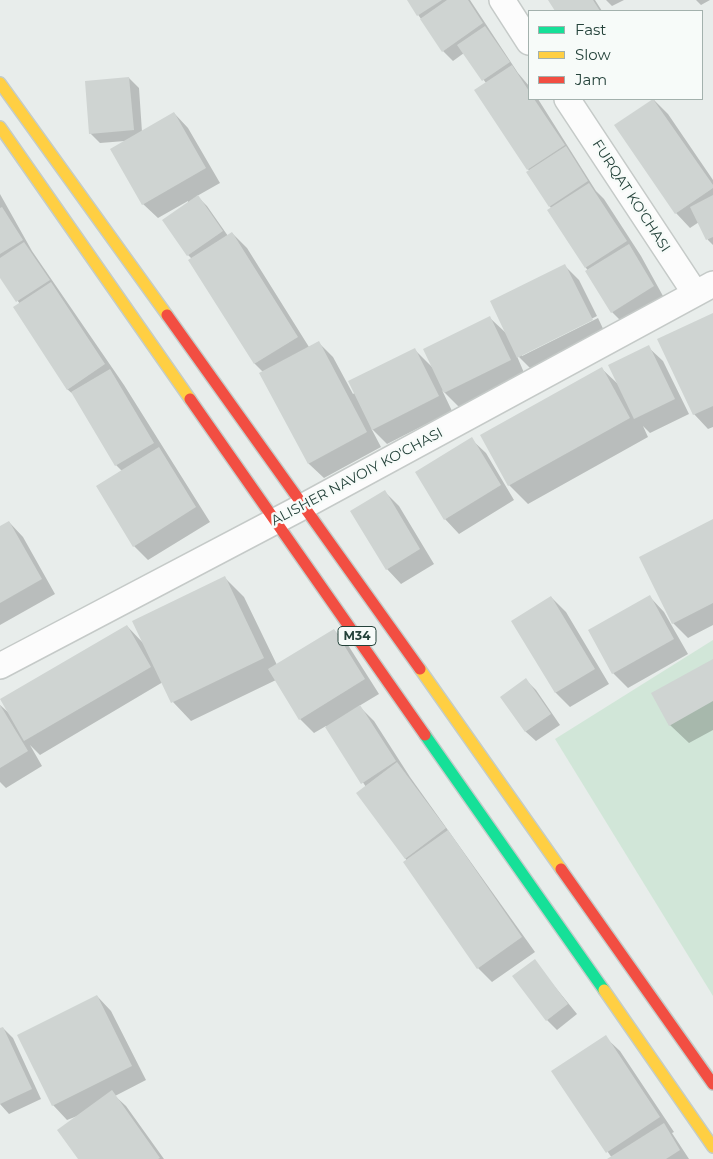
<!DOCTYPE html>
<html>
<head>
<meta charset="utf-8">
<style>
	body { margin:0 }
	#map { position:relative; width:713px; height:1159px; overflow:hidden; background:#e8edeb; font-family:Montserrat,sans-serif }
	canvas { display:block }
	.legend { position:absolute; left:528px; top:10px; width:175px; height:90px; box-sizing:border-box; background:#f7fbf9; border:1px solid #a3b1ad; margin:0; padding:6px 9px; list-style:none; font-size:15px; color:#24423a }
	.legend li { display:flex; align-items:center; gap:10px; height:25px }
	.legend b { width:25px; border:1px solid #a3b1ad }
</style>
</head>
<body>
<div id="map">
<canvas width="713" height="1159"></canvas>
<ul class="legend">
<li><b style="height:6px;background:#16e098"></b>Fast</li>
<li><b style="height:6px;background:#ffcf43"></b>Slow</li>
<li><b style="height:6px;background:#f24e42"></b>Jam</li>
</ul>
</div>
<script>
const g = document.querySelector('canvas').getContext('2d');
g.lineJoin = 'round';
function paint(path, color) {
  g.fillStyle = color;
  g.fill(path, 'evenodd');
}
function strokePath(path, color, width, dash) {
  g.strokeStyle = color;
  g.lineWidth = width;
  g.lineCap = dash ? 'butt' : 'round';
  g.setLineDash(dash || []);
  g.stroke(path);
}
function write(font, color, halo, rows, align = 'center') {
  g.font = font + ' Montserrat,sans-serif';
  g.lineWidth = 5;
  g.setLineDash([]);
  g.textBaseline = 'middle';
  g.strokeStyle = halo;
  g.fillStyle = color;
  for (const [text, x, y, turn = 0] of rows) {
    g.save();
    g.translate(x, y);
    g.rotate((+turn || 0) * Math.PI / 180);
    g.textAlign = isNaN(turn) ? turn : align;
    if (halo) g.strokeText(text, 0, 0);
    g.fillText(text, 0, 0);
    g.restore();
  }
}
const green = new Path2D(`
	M713 640V996L555 739Z`);
const shadow = new Path2D(`
	M408 0H470L518 73 529 86V99H538L596 191 604 199 641 256 663 296 622 322 612 312 528 169 486 83 464 53 453 61 443 51Z
	M550 0H595L602 11H557Z
	M606 0H624L612 6Z
	M696 0H710L701 5Z
	M129 78 139 88 142 132 174 113 188 128 220 183 197 196 207 206 228 236 232 233 247 248 309 347 318 342 333 357 353 394 415 350 432 367 490 318 507 334 564 265 579 280 597 316 522 354V356L598 318 606 335 533 371 516 354 525 375 459 407 442 390 452 411 387 444 371 428 381 447 324 478 309 464 261 373 263 372 255 364 190 260 192 259 188 255V201L158 218 143 204 125 141 100 143 90 133Z
	M654 100 668 114 713 180V245L708 240 699 222 690 228 676 213 616 126Z
	M0 194 32 251 124 385 210 522 148 560 134 546 122 471 116 465 75 396 67 389 20 304 0 276Z
	M713 314V427L708 429 694 414Z
	M648 347 663 361 689 414 650 433 643 426 648 437 528 504 509 485 601 368 619 385Z
	M471 439 486 453 514 500 459 534 445 519Z
	M384 491 399 506 434 564 401 584 387 569Z
	M713 521V625L688 638 672 622Z
	M9 522 23 537 55 594 0 625V527Z
	M225 578 244 597 277 665 334 630 348 645 379 694 359 706 374 721 410 777 535 952 492 982 478 968 405 858 366 787 326 726 314 733 300 719 276 680 191 721 173 702 163 682 40 755 30 745 42 766 6 788 0 782V705L9 713 127 626 144 644Z
	M551 597 566 612 609 684 570 707 556 693 513 621Z
	M650 597 664 612 688 654 628 688 613 673Z
	M713 661V730L689 743 670 725Z
	M526 680 536 690 560 725 536 741 526 732 502 697Z
	M534 961 577 1014 557 1030 547 1020Z
	M97 996 111 1011 146 1080 115 1096 126 1106 164 1159H80V1115L67 1120 53 1105Z
	M3 1028 13 1038 41 1099 9 1114 0 1104V1030Z
	M605 1037 620 1051 674 1132 672 1133 689 1159H610L612 1158 553 1072Z`);
const building = new Path2D(`
	M407 0H442L417 16Z
	M447 0H468L483 23 442 52 420 19Z
	M548 0H593L600 11H555Z
	M485 26 510 62 482 81 457 45Z
	M512 65 529 91V99H534L565 145 527 170 474 90Z
	M129 77 134 130 89 134 85 81Z
	M653 99 713 185V188L675 214 614 125Z
	M174 112 206 168 142 205 110 149Z
	M566 146 588 181 549 207 526 172Z
	M589 183 627 241 585 268 547 210Z
	M198 195 223 231 187 256 162 220Z
	M713 195V237L706 240 690 207Z
	M2 207 23 240 0 254V208Z
	M232 232 298 337 254 364 188 260Z
	M24 242 50 280 16 302 0 278V258Z
	M629 244 654 286 611 313 585 271Z
	M565 264 593 320 517 358 490 301Z
	M51 282 105 364 67 390 13 307Z
	M713 313V406L693 415 657 339Z
	M490 316 511 360 444 393 423 349Z
	M319 341 367 432 308 464 259 373Z
	M649 345 675 399 634 419 608 365Z
	M415 348 439 396 372 430 348 381Z
	M602 367 630 418 508 486 480 435Z
	M110 369 154 443 115 466 71 392Z
	M472 437 501 485 444 520 415 472Z
	M159 447 196 507 133 547 96 486Z
	M385 490 420 549 386 570 350 511Z
	M713 519V603L672 624 639 557Z
	M9 521 42 579 0 603V526Z
	M225 576 264 658 171 703 132 621Z
	M650 595 674 639 612 674 588 630Z
	M551 596 595 669 555 693 511 621Z
	M127 625 151 667 24 741 0 699Z
	M334 629 365 679 299 720 268 669Z
	M713 659V701L669 726 651 693Z
	M526 678 551 714 525 732 500 697Z
	M0 705 28 751 0 768Z
	M360 705 396 761 361 784 325 727Z
	M397 762 446 828 405 859 356 793Z
	M448 830 522 937 477 969 403 862Z
	M535 959 568 1004 546 1021 512 976Z
	M97 995 132 1066 52 1106 17 1035Z
	M3 1027 32 1089 0 1104V1028Z
	M606 1035 660 1117 606 1153 551 1071Z
	M112 1090 160 1158 158 1159H78L57 1130Z
	M664 1123 680 1150 666 1159H607Z`);
const street = new Path2D(`
	M502 0 529 42
	M567 99 695 293
	M0 666 304 506 713 284`);
const fast = new Path2D(`
	M425 735 604 990`);
const slow = new Path2D(`
	M0 83 167 315
	M0 127 190 399
	M420 669 561 869
	M604 990 713 1147`);
const jam = new Path2D(`
	M167 315 420 669
	M190 399 425 735
	M561 869 713 1084`);
const shields = [
	[357,636,38]
];
const shieldNames = [
	["M34",357,636]
];
const streetNames = [
	["FURQAT KO'CHASI",631,196,57],
	["ALISHER NAVOIY KO'CHASI",357,477,-28]
];
paint(green, '#d1e6d8');
paint(shadow, '#0003');
paint(building, '#cfd4d2');
strokePath(street, '#c5cac8', 28);
strokePath(fast, '#c3ccc9', 14);
strokePath(slow, '#c3ccc9', 14);
strokePath(jam, '#c3ccc9', 14);
strokePath(street, '#fcfcfc', 25);
strokePath(fast, '#16e098', 11);
strokePath(slow, '#ffcf43', 11);
strokePath(jam, '#f24e42', 11);
for (const [x, y, w] of shields) {
  const box = new Path2D();
  box.roundRect(x - w / 2, y - 9.5, w, 19, 4);
  g.fillStyle = '#f7fbf9';
  g.fill(box);
  strokePath(box, '#24423a', 1);
}
write('bold 12px', '#24423a', null, shieldNames);
write('14px', '#24423a', '#f7fbf9', streetNames);
</script>
</body>
</html>
